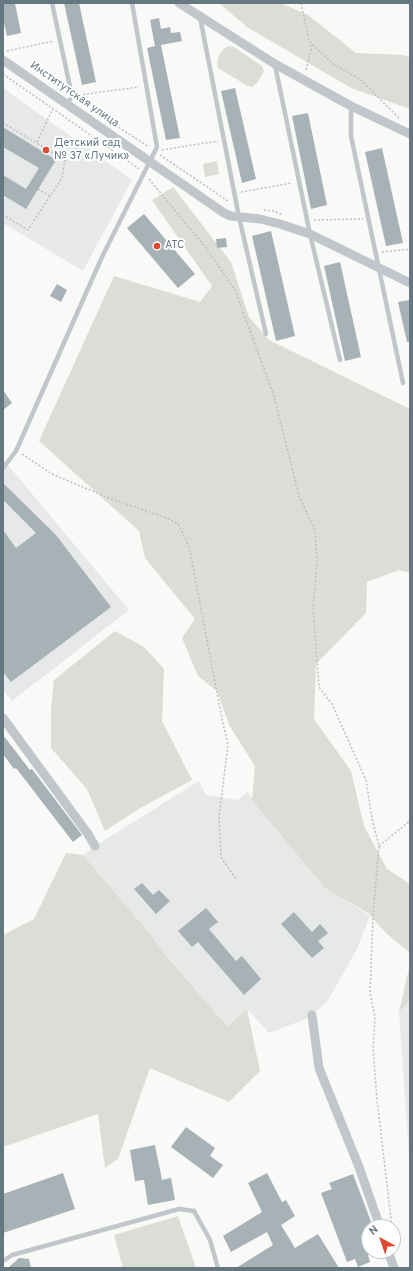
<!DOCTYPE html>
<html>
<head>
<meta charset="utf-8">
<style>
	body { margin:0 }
	#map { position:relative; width:413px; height:1271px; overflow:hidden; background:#f9f9f7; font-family:Overpass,sans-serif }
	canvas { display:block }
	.frame { position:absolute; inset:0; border:4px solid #657882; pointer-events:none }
	.north { position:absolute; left:361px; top:1219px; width:40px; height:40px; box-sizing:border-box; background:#fff; border:1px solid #c1c9cd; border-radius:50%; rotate:320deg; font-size:11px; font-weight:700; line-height:16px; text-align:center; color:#657882 }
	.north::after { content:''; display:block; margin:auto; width:14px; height:18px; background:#df4931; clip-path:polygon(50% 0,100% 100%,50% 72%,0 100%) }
</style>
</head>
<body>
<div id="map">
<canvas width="413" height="1271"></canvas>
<div class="frame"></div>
<div class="north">N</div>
</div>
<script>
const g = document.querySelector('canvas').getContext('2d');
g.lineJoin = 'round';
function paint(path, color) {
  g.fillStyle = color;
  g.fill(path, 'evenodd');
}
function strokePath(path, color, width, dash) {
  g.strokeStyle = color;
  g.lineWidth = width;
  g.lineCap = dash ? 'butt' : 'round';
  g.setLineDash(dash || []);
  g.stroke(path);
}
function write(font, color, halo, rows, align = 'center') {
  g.font = font + ' Overpass,sans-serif';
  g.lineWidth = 4;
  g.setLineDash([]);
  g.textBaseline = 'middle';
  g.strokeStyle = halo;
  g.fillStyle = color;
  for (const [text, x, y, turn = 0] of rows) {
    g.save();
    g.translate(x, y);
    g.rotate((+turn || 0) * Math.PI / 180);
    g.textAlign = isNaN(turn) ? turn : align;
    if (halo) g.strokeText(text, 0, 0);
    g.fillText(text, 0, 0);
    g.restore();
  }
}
const built = new Path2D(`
	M3 88 132 180 83 271 3 223Z
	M3 459 129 610 12 701 3 690Z
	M199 781 206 795 238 800 247 792 327 888 370 916 356 951 327 1002 308 1018 269 1033 247 1009 227 1026 163 952 152 936 83 855 95 846Z
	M410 1001V1170L399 1012Z`);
const green = new Path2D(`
	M219 3H280L308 15 356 53 404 55 410 58V109L351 88 247 27Z
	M228 46 234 47 262 66 264 71 257 83 252 87 246 85 218 68C215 60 221 50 228 46Z
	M217 161 219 174 205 177 203 164Z
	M173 187 231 262 249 317 269 340 410 409V573L399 570 367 582 366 613 316 664 314 719 351 771 364 826 387 869 410 884V953L386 933 368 913 325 888 252 800 255 766 229 725 217 691 198 676 182 638 195 619 145 558 139 531 39 441 114 276 200 302 212 286 152 200Z
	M115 631 144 647 164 669 162 721 192 780 142 807 105 831 87 789 51 748V708L54 680Z
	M66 853 83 855 152 936 163 952 227 1026 247 1009 260 1071 229 1102 150 1068 118 1159 105 1168 98 1114 3 1147V935L34 919Z
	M410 964V1001L399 1012Z
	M178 1216 196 1268H123L114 1235Z`);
const building = new Path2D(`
	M3 3H15L21 33 7 36 3 19Z
	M64 3H79L96 82 82 85Z
	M159 18 161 29 170 27 171 33 180 32 182 41 161 45 180 138 166 140 147 48 155 46 150 20Z
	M235 88 256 179 242 183 221 91Z
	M308 113 327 205 311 209 292 116Z
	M3 127 56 160 26 209 3 195V175L26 189 39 168 3 147Z
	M382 148 403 243 386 246 365 152Z
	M144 214 195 274 178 288 127 228Z
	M271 231 295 336 276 341 252 236Z
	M226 238 227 247 217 248 216 239Z
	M340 262 361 357 345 361 324 266Z
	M57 284 67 290 61 302 50 296Z
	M410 300V342H407L398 302Z
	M3 390 12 403 3 410Z
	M3 483 56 535 111 607 11 682 3 672V530L16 548 36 533 3 500Z
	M3 735 30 770 32 769 82 835 73 842 16 768 14 769 3 754Z
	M142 883 153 895 159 890 170 901 156 914 134 889Z
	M206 908 218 922 209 929 236 961 242 956 261 979 244 995 198 942 192 947 178 931Z
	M294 912 312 932 320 924 328 933 318 941 324 948 312 958 281 924Z
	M186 1127 215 1148 210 1156 223 1165 213 1178 171 1147Z
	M155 1145 162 1180 171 1178 175 1200 148 1205 144 1180 135 1181 130 1150Z
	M63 1173 75 1209 3 1233V1194Z
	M267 1173 282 1202 286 1200 295 1216 281 1225 295 1248 318 1234 339 1268H236L273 1245 267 1232 231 1252 223 1236 262 1212 248 1183Z
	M353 1174 373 1227H369V1255H368L370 1262 358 1267 355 1259 347 1262 321 1193 332 1189 329 1183Z
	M19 1258 29 1259 31 1268H8Z`);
const path = new Path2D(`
	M301 3 309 41 332 63 361 80 399 118
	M7 51 54 41
	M306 70 312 45
	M3 74 139 169
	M79 95 139 87
	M3 123 65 160 62 178 28 230 3 215
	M112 123 149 147
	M37 142 54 106
	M162 150 218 141
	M160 155 228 201
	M149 179 206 248 235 290 274 396 299 496 315 530 317 563 313 608 319 687 332 704 366 780 372 819 379 846 373 916 370 993 375 1017 373 1049 377 1100 392 1227
	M38 189 50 196
	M241 192 292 183
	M264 210 274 211 283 215
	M314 220 363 219
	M382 252 410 249
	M22 454 52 474 109 498 167 518 178 524 189 546 222 719 228 745 219 817 221 857 236 879
	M379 846 410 821`);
const service = new Path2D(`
	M52 3 72 96 67 105
	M200 17 239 217 266 334
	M275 65 310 234 340 360
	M351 106V136L403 383
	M3 468 16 451 102 257 157 147 132 3
	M3 1261 12 1255 179 1209 194 1211 210 1240 218 1268`);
const minor = new Path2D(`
	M179 3 275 64 351 106 410 134
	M3 60 224 213 231 216 260 219 280 224 310 234 410 283
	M3 718 88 834 95 846
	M312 1015 319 1068 359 1167 380 1227
	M388 1251 394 1268`);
const markers = [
	[46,150,4,"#df4931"],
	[157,246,4,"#df4931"]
];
const streetNames = [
	["Институтская улица",74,95,35]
];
const poiNames = [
	["Детский сад",54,144],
	["№ 37 «Лучик»",54,157],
	["АТС",165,246]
];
paint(built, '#e7e9e8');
paint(green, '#daded6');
paint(building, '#a7b2b6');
strokePath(path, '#bbbfc1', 1.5, [2, 2]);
strokePath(service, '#c0c6c9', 4.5);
strokePath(minor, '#c0c6c9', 9);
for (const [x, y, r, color] of markers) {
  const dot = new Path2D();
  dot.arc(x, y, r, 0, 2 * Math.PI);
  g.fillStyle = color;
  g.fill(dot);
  strokePath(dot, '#fff', 1.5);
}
write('11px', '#657882', '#fff', streetNames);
write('11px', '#657882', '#fff', poiNames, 'left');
</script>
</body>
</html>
